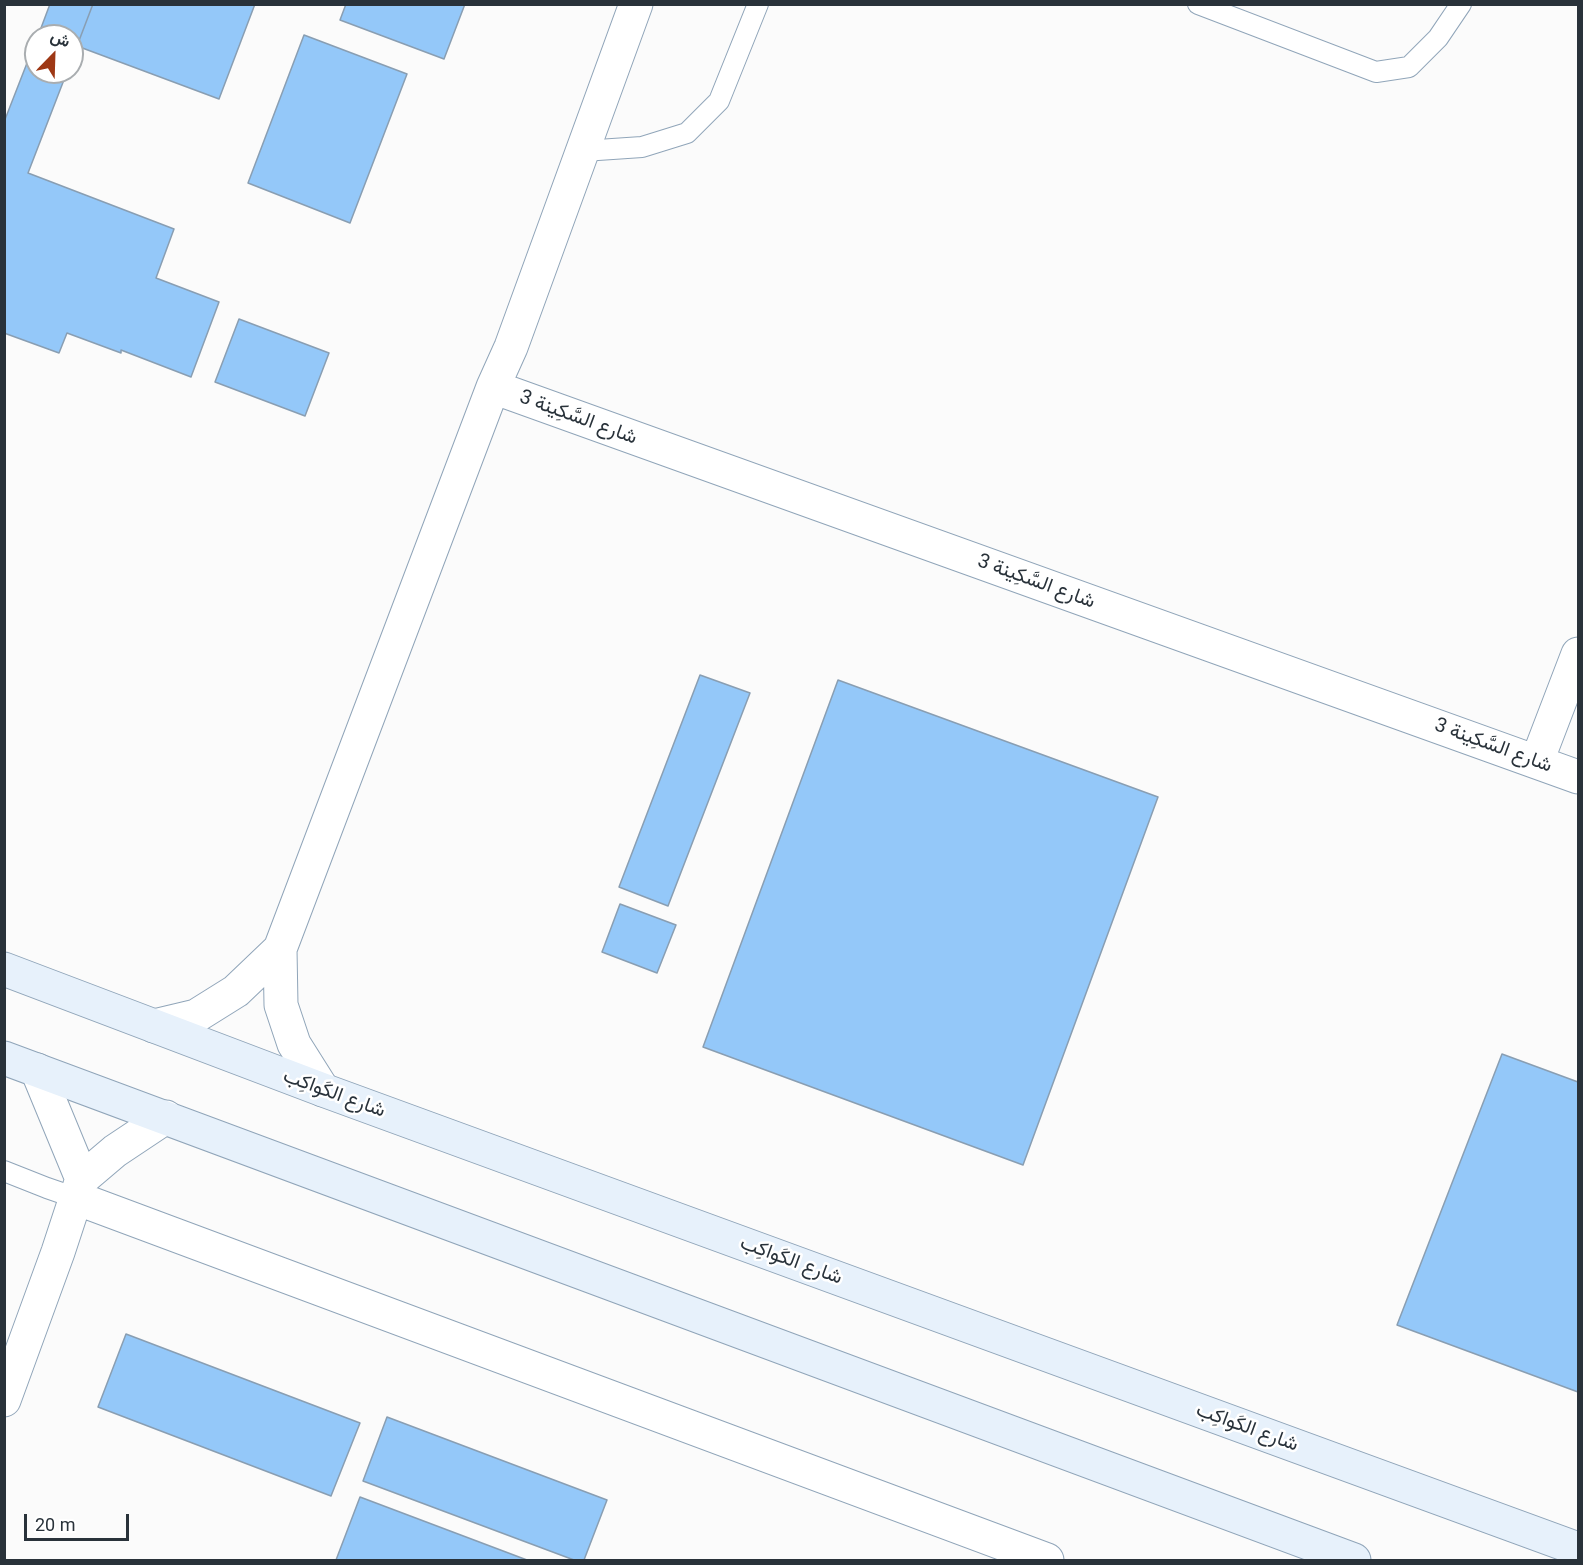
<!DOCTYPE html>
<html>
<head>
<meta charset="utf-8">
<style>
	body { margin:0 }
	#map { position:relative; width:1583px; height:1565px; overflow:hidden; background:#fbfbfb; font-family:Roboto,Vazirmatn,sans-serif }
	canvas { display:block }
	.frame { position:absolute; inset:0; border:6px solid #29323a; pointer-events:none }
	.north { position:absolute; left:24px; top:24px; width:60px; height:60px; box-sizing:border-box; background:#fff; border:2px solid #a9adb0; border-radius:50%; rotate:23deg; font-size:16px; font-weight:700; line-height:24px; text-align:center; color:#29323a }
	.north::after { content:''; display:block; margin:auto; width:21px; height:27px; background:#9e3815; clip-path:polygon(50% 0,100% 100%,50% 72%,0 100%) }
	.scale { position:absolute; left:24px; top:1514px; width:105px; height:27px; box-sizing:border-box; border:3px solid #29323a; border-top:0; padding-left:8px; font-size:18px; line-height:21px; white-space:nowrap; color:#29323a; -webkit-text-stroke:4px #fff; paint-order:stroke }
</style>
</head>
<body>
<div id="map">
<canvas width="1583" height="1565"></canvas>
<div class="frame"></div>
<div class="north">ش</div>
<div class="scale">20 m</div>
</div>
<script>
const g = document.querySelector('canvas').getContext('2d');
g.lineJoin = 'round';
function paint(path, color) {
  g.fillStyle = color;
  g.fill(path, 'evenodd');
}
function strokePath(path, color, width, dash) {
  g.strokeStyle = color;
  g.lineWidth = width;
  g.lineCap = dash ? 'butt' : 'round';
  g.setLineDash(dash || []);
  g.stroke(path);
}
function write(font, color, halo, rows, align = 'center') {
  g.font = font + ' Roboto,Vazirmatn,sans-serif';
  g.lineWidth = 5;
  g.setLineDash([]);
  g.textBaseline = 'middle';
  g.strokeStyle = halo;
  g.fillStyle = color;
  for (const [text, x, y, turn = 0] of rows) {
    g.save();
    g.translate(x, y);
    g.rotate((+turn || 0) * Math.PI / 180);
    g.textAlign = isNaN(turn) ? turn : align;
    if (halo) g.strokeText(text, 0, 0);
    g.fillText(text, 0, 0);
    g.restore();
  }
}
const building = new Path2D(`
	M50 4H93L72 59V36H38Z
	M93 4H255L219 99 77 46Z
	M346 4H465L444 59 340 20Z
	M304 35 407 74 350 223 248 183Z
	M36 40V72H67L28 173 174 229 156 278 219 302 191 377 121 350V353L67 333 59 353 4 333V122Z
	M239 319 329 353 305 416 215 382Z
	M700 675 750 693 668 906 619 887Z
	M838 680 1158 797 1023 1165 703 1047Z
	M620 904 676 925 657 973 602 952Z
	M1502 1054 1578 1082V1392L1397 1325Z
	M126 1334 360 1423 331 1496 98 1407Z
	M387 1417 607 1500 584 1560H574L363 1481Z
	M360 1497 527 1560H336Z`);
const lane = new Path2D(`
	M1198 4 1376 72 1409 67 1438 38 1461 4
	M583 151 642 147 687 133 719 101 758 4
	M4 1171 47 1188 76 1198`);
const street = new Path2D(`
	M493 387 1578 777
	M1537 761 1578 654
	M154 1026 196 1016 236 991 280 949
	M37 1070 82 1179
	M323 1090 294 1044 281 1005 280 949 493 387 511 347 636 4
	M76 1198 1047 1560
	M4 1400 58 1252 82 1179 115 1151 166 1117`);
const secondary = new Path2D(`
	M4 969 323 1090 1578 1549
	M4 1058 1354 1560`);
const streetNames = [
	["شارع السَّكِينة 3",578,418,20],
	["شارع السَّكِينة 3",1036,582,20],
	["شارع السَّكِينة 3",1493,746,20],
	["شارع الكَواكِب",334,1094,20],
	["شارع الكَواكِب",791,1261,20],
	["شارع الكَواكِب",1247,1428,20]
];
paint(building, '#94c8f9');
strokePath(building, '#899eb2', 1.5);
strokePath(lane, '#90a5b9', 22);
strokePath(street, '#90a5b9', 35);
strokePath(secondary, '#90a5b9', 35);
strokePath(lane, '#fff', 20);
strokePath(street, '#fff', 33);
strokePath(secondary, '#e7f1fb', 33);
write('20px', '#29323a', '#fff', streetNames);
</script>
</body>
</html>
